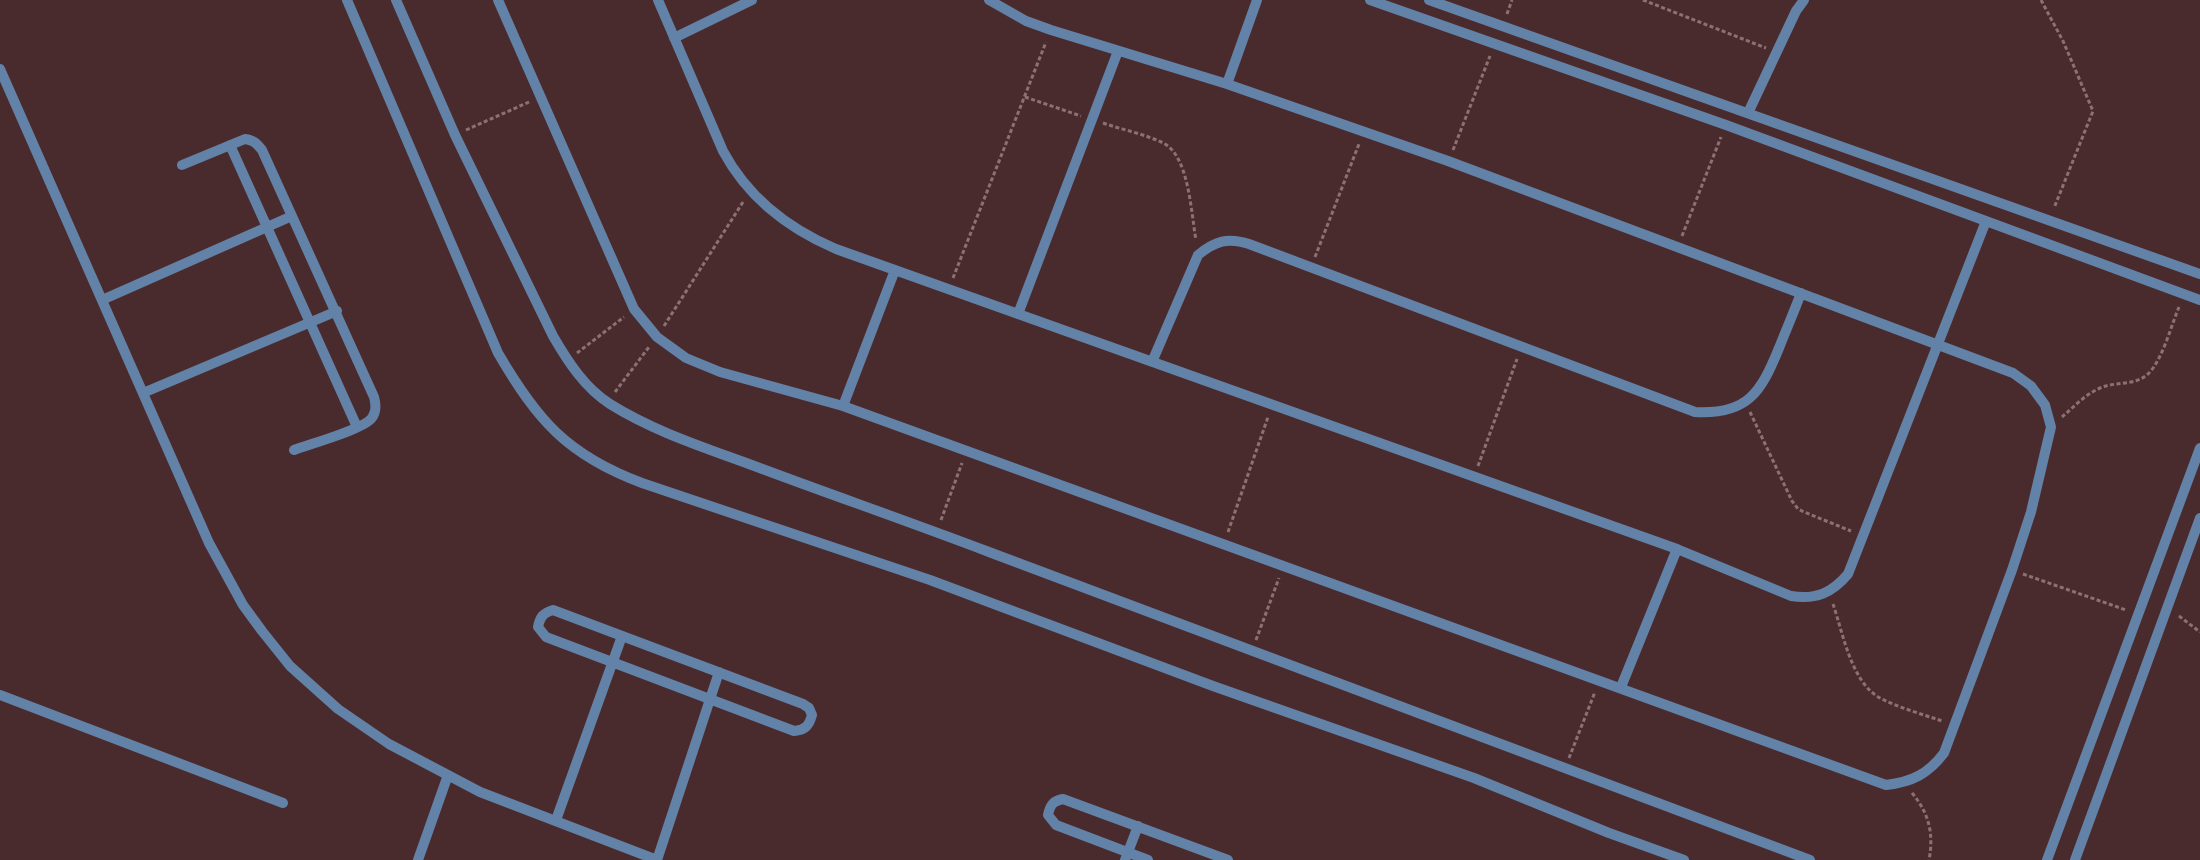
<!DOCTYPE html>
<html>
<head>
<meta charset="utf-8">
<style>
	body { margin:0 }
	canvas { display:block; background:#4a2b2d }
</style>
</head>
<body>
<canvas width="2200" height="860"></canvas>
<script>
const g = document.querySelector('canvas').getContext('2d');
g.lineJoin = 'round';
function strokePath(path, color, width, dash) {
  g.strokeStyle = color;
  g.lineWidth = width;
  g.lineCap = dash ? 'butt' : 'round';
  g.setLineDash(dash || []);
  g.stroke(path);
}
const path = new Path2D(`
	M1643 0 1766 48
	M2041 0 2063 41 2093 111 2054 208
	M1507 14 1512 0
	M1025 97 1081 116
	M1103 123C1123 130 1145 134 1163 143 1189 155 1191 213 1196 240
	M466 130 529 102
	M1453 150 1490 56
	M1682 236 1721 137
	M1315 257 1359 144
	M953 278 1046 42
	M664 326 743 202
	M577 353 624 317
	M615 392 649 347
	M1750 412 1792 501 1798 509 1804 512 1851 531
	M2062 417C2075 406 2088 391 2106 386 2120 382 2137 385 2149 373 2163 358 2171 326 2179 307
	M1478 466 1517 359
	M941 520 962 463
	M1228 532 1268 417
	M2023 574 2126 610
	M1833 604C1843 633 1851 682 1880 698 1899 708 1922 714 1942 721
	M2179 616 2200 632
	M1256 640 1279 578
	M1569 758 1595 692
	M1912 793C1929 813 1934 834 1929 860`);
const lane = new Path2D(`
	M553 610 803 704 809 708 812 715C809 726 805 730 794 731L546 637 538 627C540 617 543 613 553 610Z
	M556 820 622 636
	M657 860 719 672
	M1125 860 1138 826
	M1148 860 1056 825 1048 815C1050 805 1053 801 1063 799L1228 860`);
const street = new Path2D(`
	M347 0 498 353C537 420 567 455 642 483L930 580 1213 686 1474 778 1609 833 1684 860
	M396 0 455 135 553 336C568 362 585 388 610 404 653 431 703 447 749 464 829 494 910 522 989 552 1263 655 1536 759 1810 860
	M498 0 634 309 657 337 686 358 720 372 843 406 1886 785C1912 782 1928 774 1944 753L2012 570 2031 512 2051 427 2045 405 2031 386 2013 373 1448 161 1227 84 1051 30 1026 21 989 0
	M658 0 723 151C748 198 787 228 836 249L1677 549 1791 596C1816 600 1832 593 1848 574L1986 221
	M1370 0 1726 125 2200 300
	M1429 0 2200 274
	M674 38 752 0
	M0 69 209 543 243 605 262 631 290 666 338 709 389 744 480 792 657 860
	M1227 84 1257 0
	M1748 113 1796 11 1804 0
	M230 145 357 427
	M182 165 245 139C254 140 257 144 262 150L374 397C376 404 377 412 371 419 361 430 310 444 294 450
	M102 300 292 216
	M1018 314 1118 51
	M1152 362 1198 255C1215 241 1228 237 1249 244L1695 412C1748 415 1761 392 1779 348 1786 330 1794 312 1801 293
	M143 393 337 311
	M843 406 895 270
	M1621 687 1677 549
	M0 695 283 803
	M418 860 448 775
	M2047 860 2200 448
	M2075 860 2200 518`);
strokePath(path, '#8c7173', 3, [4, 2.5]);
strokePath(lane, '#6382a8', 10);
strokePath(street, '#6382a8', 10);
</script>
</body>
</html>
